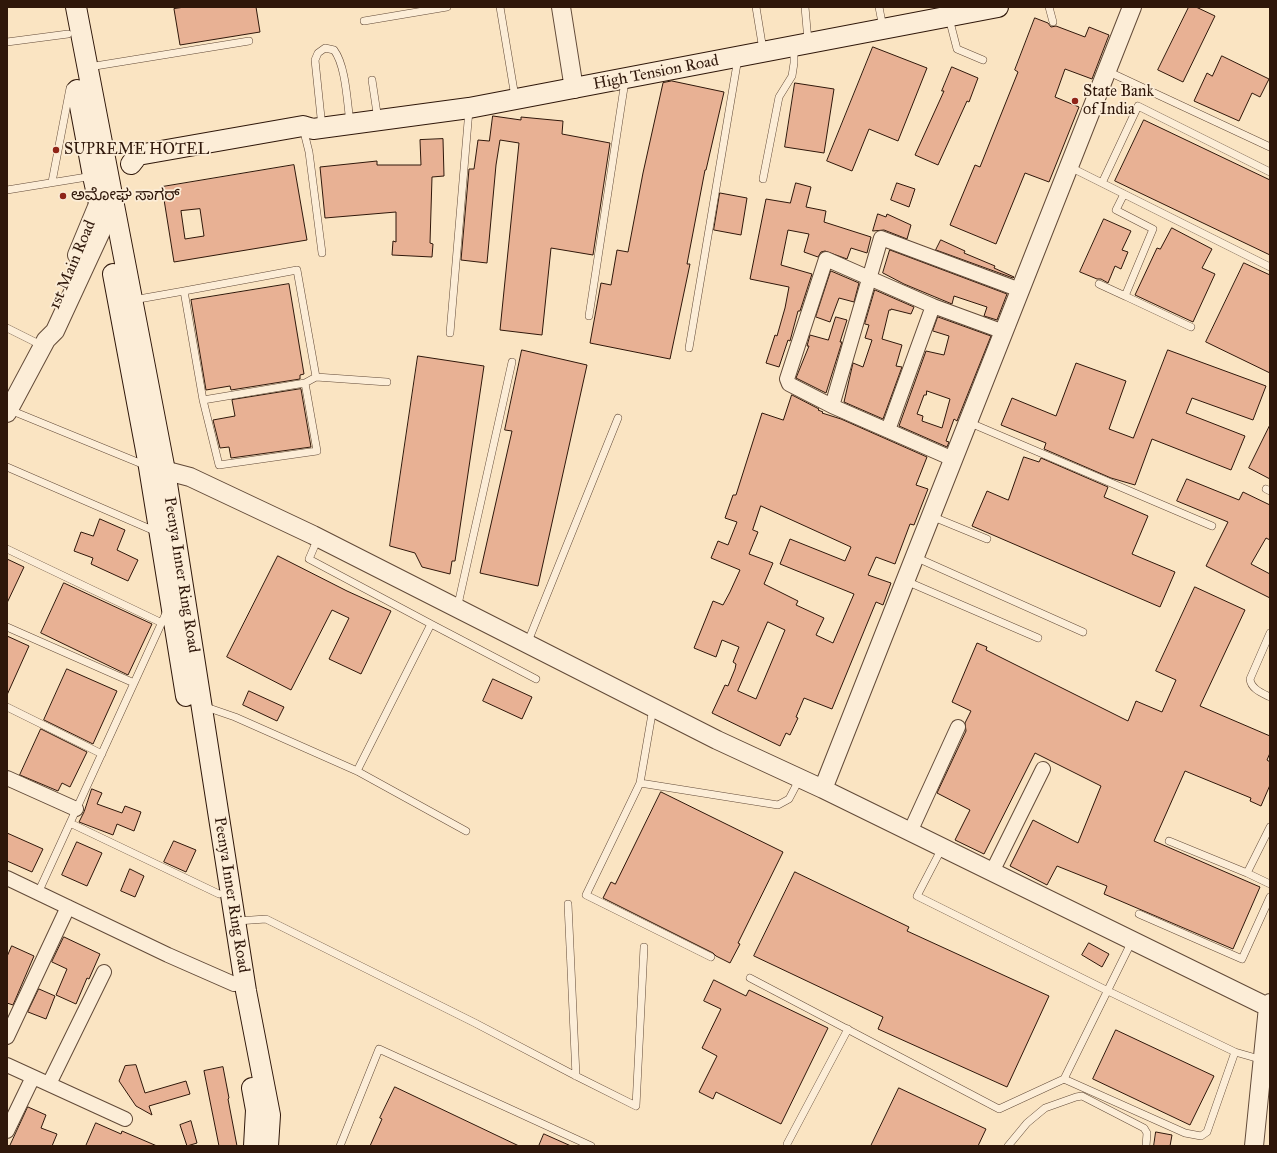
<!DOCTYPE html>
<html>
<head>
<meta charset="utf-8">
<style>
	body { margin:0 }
	#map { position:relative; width:1277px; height:1153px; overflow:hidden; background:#fae4c2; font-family:"IM FELL Great Primer",serif }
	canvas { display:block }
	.frame { position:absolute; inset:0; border:8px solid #2f170a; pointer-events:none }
</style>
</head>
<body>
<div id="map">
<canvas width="1277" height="1153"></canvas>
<div class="frame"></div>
</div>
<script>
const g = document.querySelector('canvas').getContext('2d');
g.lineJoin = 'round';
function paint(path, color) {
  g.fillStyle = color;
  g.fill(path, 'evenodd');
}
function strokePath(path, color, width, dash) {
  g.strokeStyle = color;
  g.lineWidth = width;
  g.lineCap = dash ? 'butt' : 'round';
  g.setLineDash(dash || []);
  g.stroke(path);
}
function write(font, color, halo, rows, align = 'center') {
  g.font = font + ' "IM FELL Great Primer","Noto Sans Kannada",serif';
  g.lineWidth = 3.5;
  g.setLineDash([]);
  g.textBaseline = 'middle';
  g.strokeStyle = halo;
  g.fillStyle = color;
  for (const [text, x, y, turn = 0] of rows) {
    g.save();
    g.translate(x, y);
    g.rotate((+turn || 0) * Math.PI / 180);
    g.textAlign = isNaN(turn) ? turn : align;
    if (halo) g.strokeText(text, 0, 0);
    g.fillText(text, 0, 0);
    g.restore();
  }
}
const building = new Path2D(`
	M185 7H256L260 32 180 45 174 9Z
	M1189 7H1196L1215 16 1183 82 1158 70Z
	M1035 18 1048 23 1051 27 1056 26 1085 37 1089 27 1109 35 1092 79 1065 69 1055 97 1079 107 1049 182 1025 173 996 244 950 225 975 165 980 167 1018 72 1015 70Z
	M873 47 927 68 898 141 869 129 852 171 827 161Z
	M1222 56 1269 79 1260 97 1252 93 1239 121 1194 101 1207 73 1212 76Z
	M952 67 978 78 969 102 967 101 938 165 915 155 944 91H942Z
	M672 81 724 92 706 170H705L687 264H690L670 359 590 343 601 283 611 285 617 250 628 252 643 173 663 83Z
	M795 83 834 89 824 153 785 147Z
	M493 116 521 120V117L563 121 562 134 610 143 593 255 551 248 542 335 500 330 519 143 500 140 496 165 487 263 461 260 469 169H474L478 140 489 141Z
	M1144 120 1270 180V255L1115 181Z
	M443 139 444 176 432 177 430 243 433 244 432 257 392 255 393 241 396 242V212L325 218 320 167 377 161V165H421L420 140Z
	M294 165 307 240 174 262 162 187ZM200 209 204 236 185 239 181 211Z
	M796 183 811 187 806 207 826 211 824 222 871 237 867 253 851 248 847 259 825 251 821 252 818 257 804 252 809 234 788 230 781 265 812 274 800 311H798L790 341 788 340 779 367 766 363 775 335 777 336 785 308 789 287 750 279 766 199 790 203Z
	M897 183 915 189 909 207 891 200Z
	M720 193 747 198 741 235 714 230Z
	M878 214 886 217 887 214 911 225 907 239 884 230 873 231Z
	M1104 219 1131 231 1122 250 1128 252 1121 269 1115 266 1108 283 1101 279H1097L1080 272Z
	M1172 228 1212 249 1202 268 1215 274 1193 322 1135 295 1157 248 1160 249Z
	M941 240 965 251 964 253 995 266 994 268 1014 277 1013 278 936 250Z
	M890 250 1007 294 997 320 984 316 987 307 954 296 952 304 904 284 883 273Z
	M1244 263 1270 275V373L1206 342Z
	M831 271 859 283 854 302 839 298 830 322 816 317Z
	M289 284 304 374 300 375V379L231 390 230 386 206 390 191 300Z
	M875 290 914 307 911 314 891 309V310H889L882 339 902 345 896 366 902 367 883 419 844 402 853 363 863 367 872 340 865 338 869 325 865 324Z
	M836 317 847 320 840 342H842L826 393 796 378 809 346H807L810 335 828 340Z
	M938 317 991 336 957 421 954 419 946 441 949 442 947 447 899 426 926 351 944 355 949 336 933 331ZM927 391 950 399 942 428 922 421 923 416 917 414 924 395H926Z
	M522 350 587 365 538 586 480 573 512 431 505 430Z
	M1168 350 1266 386 1253 420 1192 398 1186 413 1245 436 1231 470 1152 439 1135 485 1111 478 1044 449 1046 443 1001 425 1012 398 1056 416 1076 363 1126 381 1109 429 1133 438Z
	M418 356 484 366 455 561H452L450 574 422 567 415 553 390 546Z
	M301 389 311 447 231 458 229 447 220 448 213 420 235 416 232 400Z
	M792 395 819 409 818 410 823 412 822 413 841 419 927 457 916 485 928 489 914 525 910 524 895 564 876 557 868 575 891 583 883 605 876 602 832 709 804 698 796 717 798 718 790 735 786 733 780 746 712 713 725 685 728 686 735 669 736 664 733 662 739 647 722 640 716 657 694 648 713 601 723 605 730 592 740 570 711 558 718 541 728 545 737 522 725 518 733 495H736L762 413 783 420ZM761 506 851 547 845 561 790 539 780 564 854 594 833 643 816 635 824 618 796 605 798 601 764 584 773 563 749 554 758 532 753 530ZM768 622 785 630 756 699 738 691Z
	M1270 425V479L1249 468Z
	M1024 457 1039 462 1041 458 1108 487 1104 497 1148 516 1132 554 1175 572 1160 607 972 526 987 491 1008 500Z
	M1187 479 1239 500 1243 492 1270 505V540L1266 538 1251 564 1270 574V598L1206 566 1228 522 1177 501Z
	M100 519 125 530 117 550 138 560 128 581 91 564 93 558 74 551 81 532 93 536Z
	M278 556 347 591 391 611 361 674 329 659 349 618 332 610 291 690 227 657Z
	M7 559 24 567 7 603Z
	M64 583 152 624 128 675 41 633Z
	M1195 587 1245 610 1200 706 1270 736V753L1267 760 1270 762V785L1261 806 1250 801 1251 798 1185 771 1154 841 1260 887 1233 949 1104 894 1107 886 1057 866 1047 885 1010 866 1033 820 1078 843 1101 786 1035 753 984 854 955 840 970 810 937 793 966 731 965 723 971 711 952 702 977 643 987 647 986 650 1128 721 1136 701 1162 712 1176 680 1156 671Z
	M7 636 29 646 7 695Z
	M67 669 117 691 93 744 44 720Z
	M493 679 532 697 522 719 483 701Z
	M249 691 284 707 277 721 243 705Z
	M41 729 87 752 70 787 62 783 58 791 20 775Z
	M92 789 102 793 97 804 122 813 125 806 141 812 134 831 117 824 113 835 79 822 84 812Z
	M661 792 783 852 738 943 740 944 730 963 716 956 713 953 603 898 611 882 615 884Z
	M7 833 43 849 32 872 7 861Z
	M174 841 196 850 186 872 164 862Z
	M77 842 102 853 87 886 62 875Z
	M130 869 144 876 135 897 121 891Z
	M795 872 909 927 907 931 1049 996 1007 1087 878 1029 883 1017 754 956Z
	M64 937 100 954 89 979 87 978 76 1004 56 995 67 969 52 962Z
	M1089 943 1109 954 1102 967 1082 955Z
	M12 946 34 956 13 1005 7 1003V957Z
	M714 980 746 996 749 990 828 1028 781 1124 716 1092 713 1099 699 1092 717 1056 702 1048 721 1009 704 1001Z
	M39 989 55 996 46 1019 28 1012Z
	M1116 1030 1214 1076 1190 1125 1093 1079Z
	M136 1065 145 1093 186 1081 190 1094 149 1106 152 1115 136 1106 119 1081 125 1066Z
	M223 1067 229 1098 228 1099 237 1146H219L204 1071Z
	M395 1087 519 1146H370L382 1119 380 1118Z
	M899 1088 986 1129 978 1146H871Z
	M28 1107 46 1115 41 1128 57 1134 52 1146H10Z
	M191 1121 197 1143 187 1146 180 1125Z
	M96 1123 121 1134 122 1131 157 1146H86Z
	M1156 1132 1172 1135 1170 1146H1154Z
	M544 1134 571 1146H539Z`);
const service = new Path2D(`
	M500 7 515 97
	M756 7 763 50
	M805 7 808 41
	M879 7 883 28
	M1049 7 1053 22
	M949 18 957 49 983 60
	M364 21 447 7
	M7 42 68 34
	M89 67 249 41
	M1107 71 1270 147
	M372 80 378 120
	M322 127 315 60 318 53 325 48 334 50C346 66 347 102 350 122
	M305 136 309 152 322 253
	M1070 167 1270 267
	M763 179 779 97 792 76 794 63V47
	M52 182 70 88
	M1102 183 1138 106 1270 172
	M7 190 93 176
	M1124 194 1116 210 1153 229 1125 296 1191 327
	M1099 284 1125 296
	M133 300 184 291
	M589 316 625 81
	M7 328 43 346
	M450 333 469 110
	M689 348 738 58
	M316 377 305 383 317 451 219 465 203 400 184 291 297 270 316 377 387 382
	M203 400 305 383
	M10 410 147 466
	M968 422 1212 526
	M7 467 157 532
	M1266 489 1270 491
	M931 516 987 539
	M318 538 309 559 431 624
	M7 549 162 623
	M915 557 1083 632
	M906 581 1038 638
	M457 609 512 362
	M7 627 134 683
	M1270 633 1250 679C1251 689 1262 693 1270 697
	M527 644 618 418
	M203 706 235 717 357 771 466 831
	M7 707 102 754
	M653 708 640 783 586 895 711 957
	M357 771 431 624 536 679
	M640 783 778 805 789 799 800 778
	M70 823 219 894
	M1169 841 1247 873 1270 827
	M942 848 917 896 1108 991 1235 1052 1263 1060
	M1247 873 1270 884
	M38 893 167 611
	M568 904 576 1076
	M1139 914 1242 959 1270 897
	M237 921 266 919 475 1023 576 1076 636 1106 644 947
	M1132 941 1064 1079 1185 1133 1201 1136 1207 1132 1235 1052
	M750 978 999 1109 1064 1079
	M340 1146 379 1049 591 1146
	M787 1146V1144L848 1029
	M1008 1146 1027 1123 1045 1108 1076 1097 1082 1096 1144 1128 1147 1133 1146 1146`);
const minor = new Path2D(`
	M832 406 789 384 787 379 826 259 933 306 1004 332
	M888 430 933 306
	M953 459 832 406 881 238 1020 290
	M7 778 76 809
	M910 832 958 727
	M992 872 1043 769
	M7 878 168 955 234 984
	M7 1037 68 907
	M7 1065 125 1119
	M49 1084 104 972
	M7 1131 33 1077`);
const tertiary = new Path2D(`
	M561 7 574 89
	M77 255 99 202 105 201
	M7 413 46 340 55 331 104 225 116 220
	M152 467 190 477 313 535 717 740 823 789 1270 1008
	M823 789 1132 7
	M1254 1146 1268 1007 1270 1003`);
const secondary = new Path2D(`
	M76 7 165 471 246 991 270 1115 268 1146
	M77 90 93 176 102 217
	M131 164 138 155 303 126 313 129 469 108 998 7
	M113 274 148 461 186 696
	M252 1088 256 1110 254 1146`);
const markers = [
	[1075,101,4,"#8f2418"],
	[56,150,4,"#8f2418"],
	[63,196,4,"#8f2418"]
];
const streetNames = [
	["High Tension Road",656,73,-11],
	["1st Main Road",73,265,-67],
	["Peenya Inner Ring Road",181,575,81],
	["Peenya Inner Ring Road",231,895,81]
];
const poiNames = [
	["State Bank",1083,92],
	["of India",1083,110],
	["SUPREME HOTEL",64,150],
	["ಅಮೋಘ ಸಾಗರ್",71,196]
];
paint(building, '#e8b194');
strokePath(building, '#2f170a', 1);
strokePath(service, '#624a38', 8);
strokePath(minor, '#624a38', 16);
strokePath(tertiary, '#624a38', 20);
strokePath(secondary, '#2f170a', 22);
strokePath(service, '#fcedd7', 7);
strokePath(minor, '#fcedd7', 14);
strokePath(tertiary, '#fcedd7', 18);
strokePath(secondary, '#fcedd7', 20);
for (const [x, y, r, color] of markers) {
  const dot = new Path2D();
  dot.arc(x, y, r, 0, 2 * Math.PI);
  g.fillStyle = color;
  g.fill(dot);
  strokePath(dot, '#fcedd7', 1.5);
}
write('16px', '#2f170a', '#fcedd7', streetNames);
write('16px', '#2f170a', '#fcedd7', poiNames, 'left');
</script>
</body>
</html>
